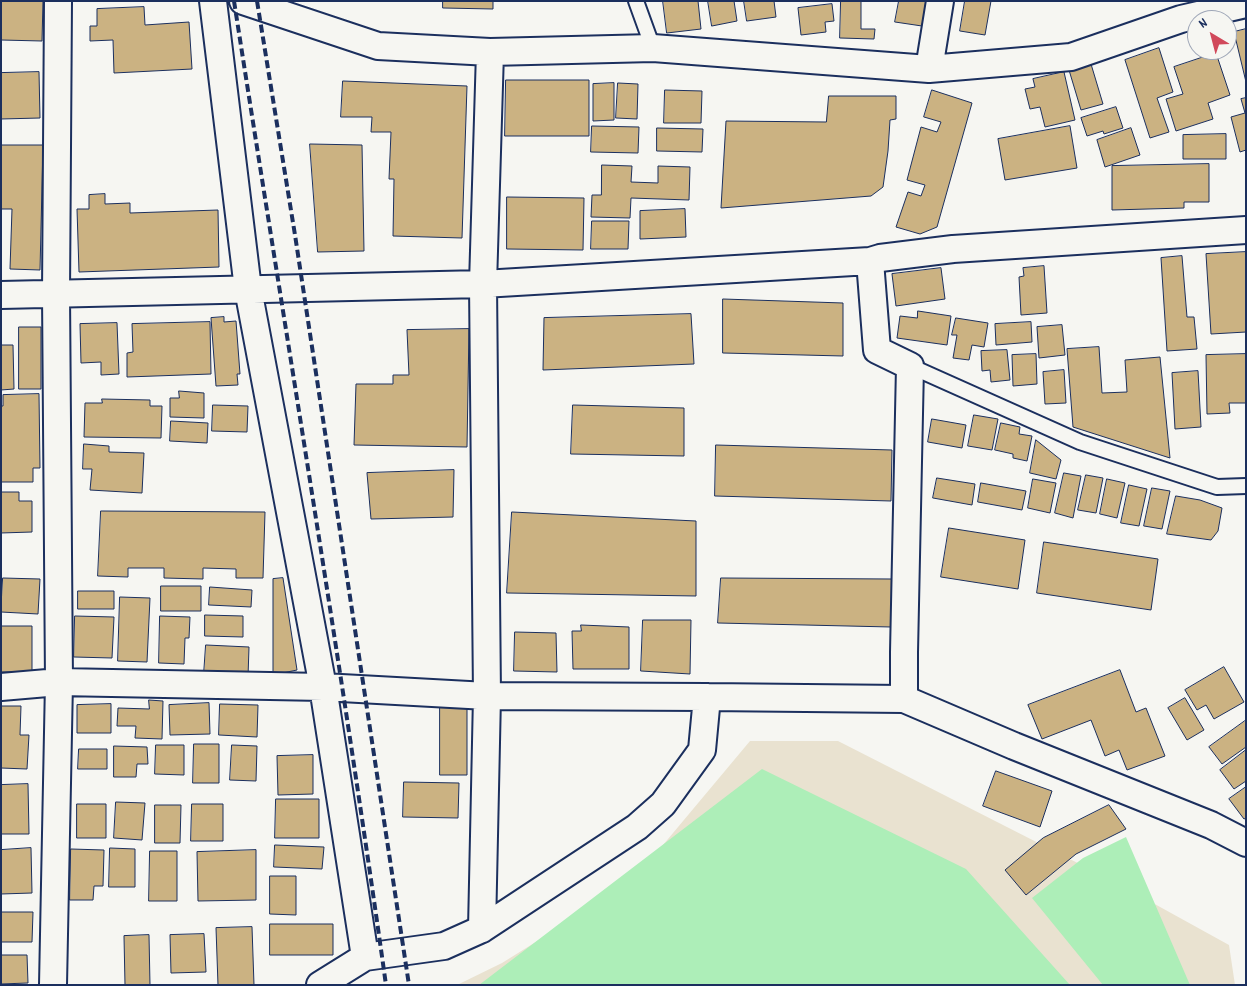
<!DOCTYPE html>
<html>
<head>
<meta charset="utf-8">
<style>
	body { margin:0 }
	#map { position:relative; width:1247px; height:986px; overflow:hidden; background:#f6f6f2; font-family:Dekko,sans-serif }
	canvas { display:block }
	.frame { position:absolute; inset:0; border:2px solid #1b2f5e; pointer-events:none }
	.north { position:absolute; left:1187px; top:10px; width:50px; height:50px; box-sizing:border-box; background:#f6f6f2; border:1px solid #9ea6b7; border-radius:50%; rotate:323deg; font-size:14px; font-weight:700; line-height:20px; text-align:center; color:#1b2f5e }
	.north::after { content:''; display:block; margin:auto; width:18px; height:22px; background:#d1495b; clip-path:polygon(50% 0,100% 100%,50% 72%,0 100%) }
</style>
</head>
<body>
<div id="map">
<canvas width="1247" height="986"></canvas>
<div class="frame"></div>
<div class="north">N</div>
</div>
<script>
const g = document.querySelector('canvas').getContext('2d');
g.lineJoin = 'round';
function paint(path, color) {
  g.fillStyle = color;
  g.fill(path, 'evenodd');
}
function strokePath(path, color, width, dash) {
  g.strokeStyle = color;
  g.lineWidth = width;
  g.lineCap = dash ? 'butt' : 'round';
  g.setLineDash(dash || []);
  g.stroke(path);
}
const built = new Path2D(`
	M750 741H838L1113 881 1229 945 1235 985H457L502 963 632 882Z`);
const green = new Path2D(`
	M762 769 966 869 1070 985H479Z
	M1126 837 1190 985H1103L1032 898 1083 858Z`);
const building = new Path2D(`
	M1 1H43L42 41 1 40Z
	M443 1H493V9L443 8Z
	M663 1H698L701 29 667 33Z
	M708 1H734L737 21 712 26Z
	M744 1H774L776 17 747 21Z
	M841 1H861V29H875L874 39 840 38Z
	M899 1H926L922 26 895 22Z
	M965 1H991L985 35 960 31Z
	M832 4 834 21 825 22 826 32 801 35 798 8Z
	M144 7 145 25 189 22 192 69 114 73 113 40 90 41V26H97V9Z
	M1246 29V82L1234 32Z
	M1159 48 1173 92 1157 98 1169 132 1150 138 1125 60Z
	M1216 53 1230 95 1208 103 1213 119 1176 131 1166 99 1183 94 1174 67Z
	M1091 64 1103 104 1081 110 1069 70Z
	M39 72 40 118 1 119V73Z
	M1064 72 1075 120 1045 127 1040 107 1030 109 1025 89 1035 87 1033 79Z
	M506 80H589V136H505Z
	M343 81 467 86 462 238 393 236 394 179H389L391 132H371L372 117H341Z
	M614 83V120L593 121V84Z
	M618 83 638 84 637 119 616 118Z
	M665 90 702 91 701 123H664Z
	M932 90 972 103 937 227 920 234 896 227 908 192 921 196 925 185 907 180 921 127 937 132 941 122 924 117Z
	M829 96H896V119L890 120 888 151 883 187 871 196 721 208 726 121 826 122Z
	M1246 98V150L1240 152 1231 117 1245 113 1241 99Z
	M1116 107 1123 128 1104 134 1103 131 1087 136 1081 118Z
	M592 126 639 127 638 153 591 152Z
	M1070 126 1077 168 1005 180 998 139Z
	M657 128 703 129 702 152 657 151Z
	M1131 128 1140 155 1105 167 1097 140Z
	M1226 134V159H1183V135Z
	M310 144 362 145 364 251 318 252Z
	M1 145H43L40 270 10 269 12 209H1Z
	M1209 164V202H1184V208L1112 210V166Z
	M602 165 632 166 631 182 658 183V166L690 167 689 200 631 198 630 218 591 217 592 195H601Z
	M105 194V204L130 203V213L218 210 219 267 79 272 77 209H89V195Z
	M507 197 584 198 583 250 507 249Z
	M685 209 686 237 640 239V211Z
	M592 221H629L628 249H591Z
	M1246 252V332L1211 334 1206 254Z
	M1182 256 1187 317H1194L1197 349 1167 351 1161 258Z
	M1044 266 1047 313 1021 315 1019 277 1024 276 1023 268Z
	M941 268 945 299 896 306 892 274Z
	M723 299 843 303V356L723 353Z
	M918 311 951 316 947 345 897 338 900 316 917 318Z
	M691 314 694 364 543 370 544 318Z
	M224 317V322L236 321 240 374H237L238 385 216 386 211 318Z
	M956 318 988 323 984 347 972 345 969 360 953 358 957 335H952Z
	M210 322 211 374 127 377V353L133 352 132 324Z
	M1031 322 1032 342 996 345 995 324Z
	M117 323 119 374 101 375V362L81 363 80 324Z
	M1062 325 1065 355 1039 358 1037 327Z
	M19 327H41V389H19Z
	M469 329 467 447 354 445 356 384H393V375H409L407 330Z
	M1 345H13L14 389 1 390Z
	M1099 347 1102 393 1127 392 1125 360 1160 357 1170 458 1073 427 1067 349Z
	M1007 350 1010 380 991 382 990 370 982 371 981 351Z
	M1036 354 1037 384 1013 386 1012 355Z
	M1246 354V403H1229L1230 413 1207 414 1206 355Z
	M1064 370 1066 403 1045 404 1043 372Z
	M1198 371 1201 427 1175 429 1172 373Z
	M179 391 204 393V418L170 417V398H179Z
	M39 394 40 468H33V482H1V406H3V395Z
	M102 399 150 400V406H162L161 438 84 437 85 403H102Z
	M213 405 248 406 247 432 212 431Z
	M573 405 684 408V456L571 454Z
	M974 415 998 419 992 450 968 446Z
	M932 419 966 425 962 448 928 442Z
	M171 421 208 423 207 443 170 441Z
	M1001 423 1020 427 1019 434 1032 436 1027 461 1013 458V454L995 450Z
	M1036 440 1061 460 1056 479 1030 473Z
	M84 444 109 446V452L144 453 142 493 90 490 92 469H83Z
	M716 445 892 450 891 501 715 496Z
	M454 470 453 517 371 519 367 473Z
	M1064 473 1081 476 1073 518 1055 513Z
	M1086 475 1103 478 1096 513 1078 510Z
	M937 478 975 484 972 505 933 498Z
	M1033 479 1056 483 1050 513 1028 508Z
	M1107 479 1125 483 1117 518 1100 514Z
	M981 483 1026 491 1022 510 978 502Z
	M1129 485 1147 489 1139 526 1121 523Z
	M1152 488 1170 491 1162 529 1144 526Z
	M1 492H19V501H32V532L1 533Z
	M1176 496 1200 500 1222 508 1218 531 1211 540 1167 534Z
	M101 511 265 512 263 578H236V569L203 568V579L164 578V568H128V577L98 576Z
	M512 512 696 521V596L507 593Z
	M949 528 1025 540 1018 589 941 577Z
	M1044 542 1158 559 1151 610 1037 593Z
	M3 578 40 579 38 614 1 612Z
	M283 578 297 670 273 675V579Z
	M721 578 892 579 891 627 718 623Z
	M161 586H201V611H161Z
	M210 587 252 590 251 607 209 605Z
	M78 591H114V609H78Z
	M120 597 150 598 147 662 118 661Z
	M205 615 243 616V637L205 636Z
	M75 616 114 617 112 658 74 657Z
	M160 616 190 617 189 638H185L184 664 159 663Z
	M643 620H691L690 674 641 671Z
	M581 625 629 627V669H573L572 631H581Z
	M1 626H32V672H1Z
	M515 632 556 633 557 672 514 671Z
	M206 645 249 647 248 677 204 674Z
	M1224 667 1244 702 1214 719 1206 705 1197 710 1185 690Z
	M1120 670 1136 712 1146 708 1165 756 1127 770 1119 750 1105 756 1091 720 1042 739 1028 705Z
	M1185 698 1204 730 1187 740 1168 708Z
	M149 700 163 701 162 739 135 738 136 726H117L118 708 149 709Z
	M209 703 210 734 170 735 169 705Z
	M440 703H467V775H440Z
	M111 704V733H77V705Z
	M220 704 258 705 257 737 219 735Z
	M1 706H21L20 735H29L27 769 1 768Z
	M1245 721 1246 722V747L1222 764 1209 747Z
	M194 744H219V783H193Z
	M156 745H184V775L155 774Z
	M232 745 257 746 256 781 230 780Z
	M114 746 147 747 148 764H137L136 777H114Z
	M79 749H107V769H78Z
	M1246 750V781L1234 789 1220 770Z
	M313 755V794L278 795 277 756Z
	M996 771 1052 791 1040 827 983 806Z
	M404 782 459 783 458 818 403 817Z
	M28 784 29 834H1V785Z
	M1246 787V818L1244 819 1229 799Z
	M276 799H319V838H275Z
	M116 802 145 803 142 840 114 838Z
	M77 804H106V838H77Z
	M192 804H223V841H191Z
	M155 805H181L180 843H155Z
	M1109 805 1126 829 1076 854 1026 895 1005 870 1043 838Z
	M275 845 324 847 322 869 274 867Z
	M31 848 32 893 1 894V850Z
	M110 848 135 849V887H109Z
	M71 849 104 850 103 886H94L93 900H70Z
	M256 850V900L198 901 197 852Z
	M150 851H177V901H149Z
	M270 876H296V915L270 914Z
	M1 912H33L32 942H1Z
	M270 924H333V955H270Z
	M252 927 254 985H218L216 928Z
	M204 934 206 972 171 973 170 935Z
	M149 935 150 985H125L124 936Z
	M1 955H27L28 983 1 984Z`);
const service = new Path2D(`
	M636 1 653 48
	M910 366 1080 442 1217 487 1246 486`);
const minor = new Path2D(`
	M213 1 248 289 323 687 365 957
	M243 1 378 46 490 52 653 48 929 69 1071 57 1181 19 1246 4
	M929 69 940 1
	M870 261 877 350 910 366 904 652V699
	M1 295 483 284 870 261 880 258 953 249 1246 230
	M1 687 59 682 323 687 487 696 707 697 904 699 1014 746 1211 825 1246 843
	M482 929 487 696 483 284 490 52
	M53 985 59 682 56 294 58 1
	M320 985 365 957 444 946 482 929 637 827 663 804 702 750 707 697`);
const rail = new Path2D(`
	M234 1C285 329 340 656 386 985
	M257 1 295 235 409 985`);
paint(built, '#e9e2d0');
paint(green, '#adeeb8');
paint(building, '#cbb282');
strokePath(building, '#1b2f5e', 1);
strokePath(service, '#1b2f5e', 18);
strokePath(minor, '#1b2f5e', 30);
strokePath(service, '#f6f6f2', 14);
strokePath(minor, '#f6f6f2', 26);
strokePath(rail, '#1b2f5e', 4, [8, 4]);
</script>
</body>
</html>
